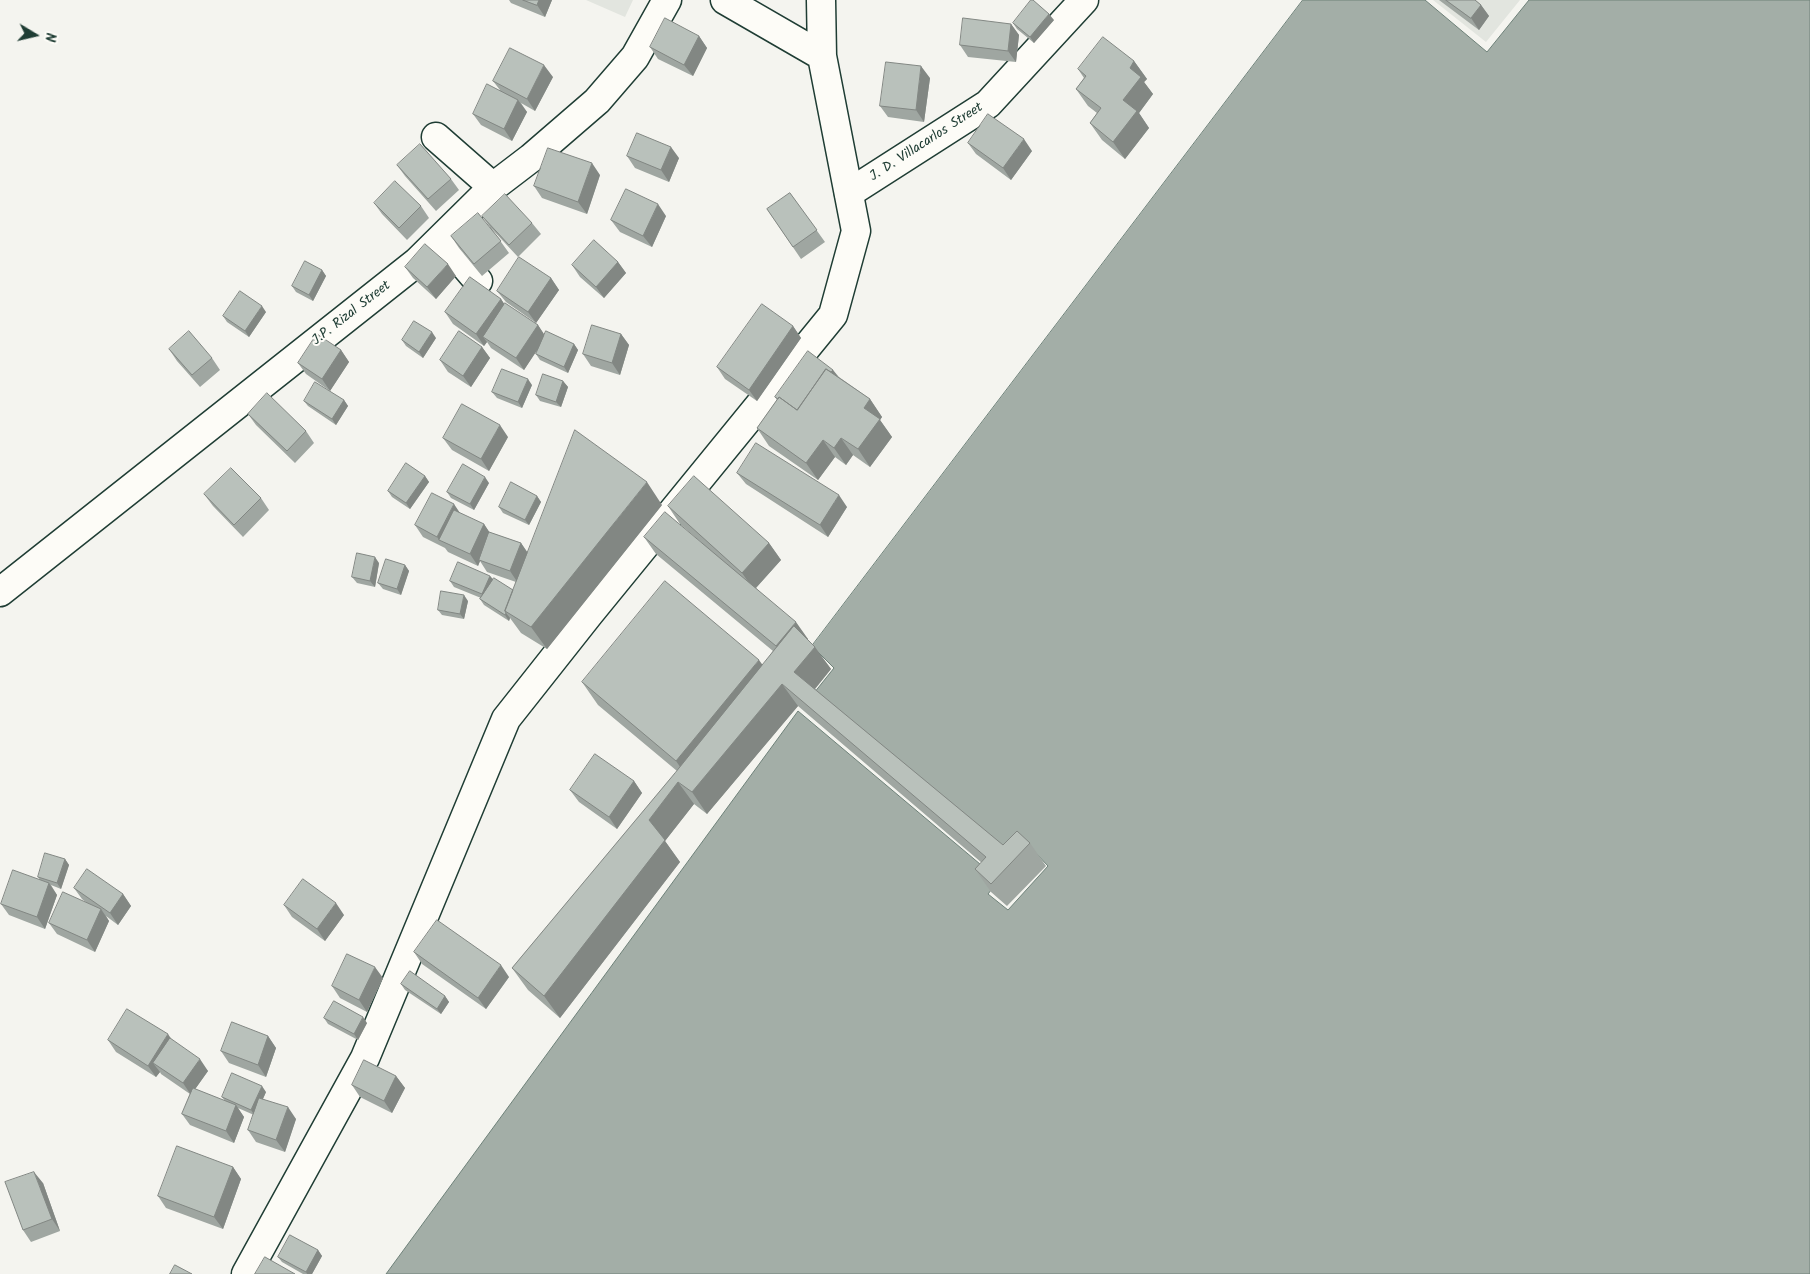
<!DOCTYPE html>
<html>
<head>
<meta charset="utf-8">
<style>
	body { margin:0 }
	#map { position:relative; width:1810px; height:1274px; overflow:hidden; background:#f4f4ef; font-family:Kalam,sans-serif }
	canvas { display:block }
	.north { position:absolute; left:10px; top:10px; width:50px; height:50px; -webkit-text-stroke:4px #fdfcf7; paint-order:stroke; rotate:99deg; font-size:14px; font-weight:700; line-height:20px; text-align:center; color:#1f3d34 }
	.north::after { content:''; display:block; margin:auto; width:18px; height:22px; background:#1f3d34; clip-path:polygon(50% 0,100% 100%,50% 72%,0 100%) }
</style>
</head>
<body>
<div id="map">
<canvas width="1810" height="1274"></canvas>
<div class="north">N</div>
</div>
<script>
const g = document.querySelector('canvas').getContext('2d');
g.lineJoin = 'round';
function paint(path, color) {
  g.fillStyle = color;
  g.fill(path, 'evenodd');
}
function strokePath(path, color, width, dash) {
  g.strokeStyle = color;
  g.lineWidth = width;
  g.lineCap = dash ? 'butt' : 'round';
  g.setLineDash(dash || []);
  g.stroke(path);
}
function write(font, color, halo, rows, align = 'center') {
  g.font = font + ' Kalam,sans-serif';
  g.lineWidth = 4;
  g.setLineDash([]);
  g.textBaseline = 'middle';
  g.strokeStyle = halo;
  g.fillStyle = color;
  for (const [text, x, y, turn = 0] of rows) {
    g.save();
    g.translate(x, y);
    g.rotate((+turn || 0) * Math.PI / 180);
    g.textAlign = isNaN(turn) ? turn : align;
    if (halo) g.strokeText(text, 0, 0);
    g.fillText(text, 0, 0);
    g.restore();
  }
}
const built = new Path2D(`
	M586 0H633L625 17Z
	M1433 0H1520L1486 42Z`);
const water = new Path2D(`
	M1303 0H1425L1487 52 1529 0H1810V1274H386L798 711 999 880 988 894 1008 910 1048 866 1033 850 1019 864 814 693 834 668 812 646Z`);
const street = new Path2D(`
	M725 0 822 56
	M436 137 493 187
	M442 239 478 281
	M246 1274 365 1058 506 719 589 614 833 315 856 231 822 56 821 0`);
const secondary = new Path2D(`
	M849 193 988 104 1084 0
	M0 592 417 262 493 187 531 158 597 101 635 57 667 0`);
const wall = new Path2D(`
	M509 0H552L545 17 511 3Z
	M1439 0H1475L1481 5 1489 16 1479 30Z
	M1054 20 1034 43 1017 29 1013 23Z
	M1011 24 1019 35 1016 62 968 57 960 45Z
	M699 36 707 48 693 76 658 59 650 47Z
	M1134 61 1147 79 1144 82 1153 94 1139 113 1149 128 1125 159 1102 140 1090 123 1097 113 1088 106 1076 89 1084 78 1078 69Z
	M553 77 535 111 521 103 527 112 512 141 481 125 473 114 500 90 493 81Z
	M930 78 924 122 888 117 880 106Z
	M968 143 1032 151 1011 180 976 154Z
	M627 156 679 158 669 182 635 168Z
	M397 165 451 179 459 190 436 211 405 176Z
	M600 175 587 214 542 198 534 186Z
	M790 193 825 242 801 259 767 209Z
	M374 203 421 206 429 218 407 240 382 214Z
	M482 216 532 223 541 234 518 257 491 228 509 253 482 276 459 248 451 236 490 227Z
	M666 216 652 247 620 232 611 220Z
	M618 262 626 273 604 298 580 277 572 265Z
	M405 267 456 276 436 299 413 278Z
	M322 270 326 276 313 301 296 292 292 286Z
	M551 278 559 290 536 323 506 302 497 291Z
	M501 299 504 304 538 325 544 335 574 344 578 350 568 373 540 360 536 354 538 348 524 370 491 348 487 342 484 346 453 324 445 312Z
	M266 312 249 337 227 322 223 316Z
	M793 326 801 338 757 401 725 379 717 367Z
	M621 334 629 345 620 375 591 366 583 354Z
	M436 338 423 358 406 346 402 340Z
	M482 347 490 358 471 387 448 372 440 360Z
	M169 349 212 358 220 370 200 387 177 361Z
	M341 350 349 362 330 391 306 374 298 363Z
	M833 370 839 377 870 399 882 417 880 420 892 437 870 467 853 455 846 465 835 457 818 480 769 446 757 428 777 400 775 397Z
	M563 381 568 387 561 407 540 401 536 395Z
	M532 385 522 408 497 398 492 392Z
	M344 400 348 406 336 425 308 406 304 401Z
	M248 414 306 431 314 443 295 463 256 425Z
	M508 437 489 471 452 450 443 438Z
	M737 473 847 507 828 537 746 484Z
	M425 476 429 482 410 509 392 497 388 491Z
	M489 483 474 510 451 498 447 492Z
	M204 494 261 498 269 510 243 537 213 506Z
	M537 496 541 502 529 525 503 513 499 507Z
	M662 505 547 649 521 633 510 618 509 621 484 605 480 599 481 598 454 587 450 581 490 576 493 579 513 590 516 582 487 572 480 561 478 566 448 552 445 548 423 537 415 525 484 524 489 532 521 543 528 553Z
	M668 506 769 543 781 560 756 588 808 639V640L831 669 815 689 1003 845 1030 843 1046 866 1007 906 991 892 975 869 982 863 798 706 707 814 694 804 665 841 680 862 560 1018 528 990 512 968 677 771 598 705 582 682 763 665 773 651 656 554 644 537 703 544 680 524Z
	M379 563 375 587 357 583 352 577Z
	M405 565 409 571 401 595 383 589 378 583Z
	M468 601 464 619 442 615 438 610Z
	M634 781 642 793 617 829 579 802 570 790Z
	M65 859 69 865 61 889 51 885 57 895 45 929 9 915 1 904 40 880 38 877Z
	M74 888 123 894 131 906 118 925 106 916 109 921 95 952 57 934 49 923 88 904 82 899Z
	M284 905 344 915 325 941 292 917Z
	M414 952 509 977 486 1009 422 964Z
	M383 978 367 1012 340 998 332 986Z
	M401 984 445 996 449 1002 441 1014 405 990Z
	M324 1018 367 1023 358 1040 328 1024Z
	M268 1036 276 1048 266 1077 229 1063 221 1051Z
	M108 1040H172L208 1071 195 1089 225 1101 222 1097 266 1092 263 1099 296 1119 285 1152 256 1142 248 1130 254 1115 238 1108 244 1117 234 1143 190 1125 182 1114 190 1094 161 1074 160 1072 156 1077 116 1052Z
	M396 1076 405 1088 392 1113 360 1097 352 1085Z
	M233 1167 241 1179 223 1229 166 1208 158 1196Z
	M43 1183 60 1231 31 1242 23 1230Z
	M318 1250 322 1256 312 1274H303L282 1262 278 1257Z`);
const shadedWall = new Path2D(`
	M539 0H552L545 17 537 5Z
	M1481 5 1489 16 1479 30 1471 18Z
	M1049 14 1054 20 1034 43 1030 37Z
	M1011 24 1019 35 1016 62 1008 51Z
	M699 36 707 48 693 76 684 65Z
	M1134 61 1147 79 1144 82 1153 94 1139 113 1149 128 1125 159 1113 142 1123 100 1130 68Z
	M544 65 553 77 535 111 527 99Z
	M921 66 930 78 924 122 916 110Z
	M518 100 527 112 512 141 504 129Z
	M1024 139 1032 151 1011 180 1003 168Z
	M671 147 679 158 669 182 661 170Z
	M592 163 600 175 587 214 578 202Z
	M658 204 666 216 652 247 643 236Z
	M618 262 626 273 604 298 596 287Z
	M448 264 456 276 436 299 427 287Z
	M322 270 326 276 313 301 309 295Z
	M551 278 559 290 536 323 528 312Z
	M501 299 509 311 483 337 487 342 484 346 476 334Z
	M262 306 266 312 249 337 245 331Z
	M538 325 546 337 524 370 516 358Z
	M793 326 801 338 757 401 749 390Z
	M432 332 436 338 423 358 419 352Z
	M621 334 629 345 620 375 612 363Z
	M574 344 578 350 568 373 564 367Z
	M482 347 490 358 471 387 463 376Z
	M341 350 349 362 330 391 322 379Z
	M833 370 841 381 801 415Z
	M528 379 532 385 522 408 518 402Z
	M563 381 568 387 561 407 556 402Z
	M870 399 882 417 880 420 892 437 870 467 858 449 864 408Z
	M344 400 348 406 336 425 332 419Z
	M500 425 508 437 489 471 481 459Z
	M841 438 853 455 846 465 834 448Z
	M823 440 835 457 818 480 806 463Z
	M425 476 429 482 410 509 406 503Z
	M485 477 489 483 474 510 470 504Z
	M647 482 662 505 547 649 531 627Z
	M839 495 847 507 828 537 820 525Z
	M537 496 541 502 529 525 525 520Z
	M454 504 462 516 440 541 437 537Z
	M484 524 492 536 479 560 480 561 478 566 470 554Z
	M521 543 529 555 518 583 510 571Z
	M769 543 781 560 754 590 742 573Z
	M375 557 379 563 375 587 370 581Z
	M405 565 409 571 401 595 397 589Z
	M490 576 494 581 486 600 482 594Z
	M464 595 468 601 464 619 460 614Z
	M506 613 510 618 509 621 505 615Z
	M796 622 808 639 788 663 776 646Z
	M815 647 831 669 810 695 794 672Z
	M759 660 775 682 692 784 676 761Z
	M782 684 798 706 707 814 692 792Z
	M634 781 642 793 617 829 609 817Z
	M678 782 694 804 665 841 680 862 560 1018 544 996 649 820Z
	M65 859 69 865 61 889 57 883Z
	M49 883 57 895 45 929 37 917Z
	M123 894 131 906 118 925 110 913Z
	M336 903 344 915 325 941 317 929Z
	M101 909 109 921 95 952 87 940Z
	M501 965 509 977 486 1009 478 998Z
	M375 967 383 978 367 1012 359 1000Z
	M445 996 449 1002 441 1014 437 1009Z
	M363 1017 367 1023 358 1040 354 1034Z
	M168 1034 176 1046 153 1063 160 1072 156 1077 148 1066Z
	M268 1036 276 1048 266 1077 258 1065Z
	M200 1059 208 1071 191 1095 183 1083Z
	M396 1076 405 1088 392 1113 384 1101Z
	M262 1086 266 1092 255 1116 251 1110Z
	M236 1105 244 1117 234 1143 226 1131Z
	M288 1107 296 1119 285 1152 276 1140Z
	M233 1167 241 1179 223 1229 214 1217Z
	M34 1172 43 1183 60 1231 52 1219Z
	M318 1250 322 1256 312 1274H307L306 1272Z`);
const building = new Path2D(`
	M523 0H539L537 5Z
	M1031 0H1033L1049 14 1030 37 1013 23Z
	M1446 0H1475L1481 5 1471 18Z
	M665 18 699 36 684 65 650 47Z
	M963 18 1011 24 1008 51 960 45Z
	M1103 37 1134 61 1130 68 1141 77 1123 100 1137 111 1113 142 1090 123 1101 108 1076 89 1086 76 1078 69Z
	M510 48 544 65 527 99 493 81Z
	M886 62 921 66 916 110 880 106Z
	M487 84 518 100 504 129 473 114Z
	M988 114 1024 139 1003 168 968 143Z
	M637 133 671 147 661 170 627 156Z
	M420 144 451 179 428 199 397 165Z
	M548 148 592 163 578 202 534 186Z
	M395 181 421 206 399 228 374 203Z
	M626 189 658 204 643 236 611 220Z
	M790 193 817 230 793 247 767 209Z
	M505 194 532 223 509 245 482 216Z
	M478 213 501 241 474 264 451 236Z
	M594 240 618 262 596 287 572 265Z
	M425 244 448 264 427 287 405 267Z
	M519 257 551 278 528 312 497 291Z
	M305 261 322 270 309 295 292 286Z
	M470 277 501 299 476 334 445 312Z
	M240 291 262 306 245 331 223 316Z
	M505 303 538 325 516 358 483 337Z
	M762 304 793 326 749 390 717 367Z
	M414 321 432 332 419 352 402 340Z
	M592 325 621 334 612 363 583 354Z
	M189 331 212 358 192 375 169 349Z
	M459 331 482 347 463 376 440 360Z
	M546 331 574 344 564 367 536 354Z
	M317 334 341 350 322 379 298 363Z
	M808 351 833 370 831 372 826 369 797 410 779 397 778 399 775 397Z
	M502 369 528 379 518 402 492 392Z
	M826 369 870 399 864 408 880 419 858 449 841 438 834 448 823 440 806 463 757 428 779 397 797 410Z
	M543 374 563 381 556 402 536 395Z
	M315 382 344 400 332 419 304 401Z
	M267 393 306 431 287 451 248 414Z
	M462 404 500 425 481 459 443 438Z
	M575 430 647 482 531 627 505 611Z
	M756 443 839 495 820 525 737 473Z
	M406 463 425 476 406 503 388 491Z
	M463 464 485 477 470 504 447 492Z
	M231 468 261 498 234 525 204 494Z
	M694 476 769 543 742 573 668 506Z
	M511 482 537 496 525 520 499 507Z
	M432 493 454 504 437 537 415 525Z
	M454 510 484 524 470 554 439 540Z
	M665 512 796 622 776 646 644 537Z
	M489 532 521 543 510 571 479 560Z
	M357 553 375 557 370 581 352 577Z
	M386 559 405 565 397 589 378 583Z
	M458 562 490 576 482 594 450 581Z
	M494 578 513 590 505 611 506 613 505 615 480 599Z
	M665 581 759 660 676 761 582 682Z
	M441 591 464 595 460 614 438 610Z
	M794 626 815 647 794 672 1003 845 1017 831 1030 843 991 884 975 869 986 857 782 684 692 792 678 782 649 820 665 840 544 996 512 968 675 773Z
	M595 754 634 781 609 817 570 790Z
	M45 853 65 859 57 883 38 877Z
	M87 869 123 894 110 913 74 888Z
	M13 870 49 883 37 917 1 904Z
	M303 879 336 903 317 929 284 905Z
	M63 892 101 909 87 940 49 923Z
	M437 920 501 965 478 998 414 952Z
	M347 954 375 967 359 1000 332 986Z
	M410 971 445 996 437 1009 401 984Z
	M334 1001 363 1017 354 1034 324 1018Z
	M127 1009 168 1034 148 1066 108 1040Z
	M232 1022 268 1036 258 1065 221 1051Z
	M170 1038 200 1059 183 1083 153 1063Z
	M364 1060 396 1076 384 1101 352 1085Z
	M232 1073 262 1086 251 1110 222 1097Z
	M193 1088 236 1105 226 1131 182 1114Z
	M259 1098 288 1107 276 1140 248 1130Z
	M177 1146 233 1167 214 1217 158 1196Z
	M34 1172 52 1219 23 1230 5 1182Z
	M290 1235 318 1250 306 1272 278 1257Z
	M265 1257 295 1274H255Z
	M175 1265 192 1274H170Z`);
const streetNames = [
	["J. D. Villacarlos Street",927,143,-33],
	["J.P. Rizal Street",352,314,-38]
];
paint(built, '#e2e5df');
paint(water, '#a3aea7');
strokePath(water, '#6e8179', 1);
strokePath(street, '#1f3d34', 31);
strokePath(secondary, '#1f3d34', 31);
strokePath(street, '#fdfcf7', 28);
strokePath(secondary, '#fdfcf7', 28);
paint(wall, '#9fa6a1');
paint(shadedWall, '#828783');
paint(building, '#b9c1bb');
strokePath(building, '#828783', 1);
write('14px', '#1f3d34', '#fdfcf7', streetNames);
</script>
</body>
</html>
